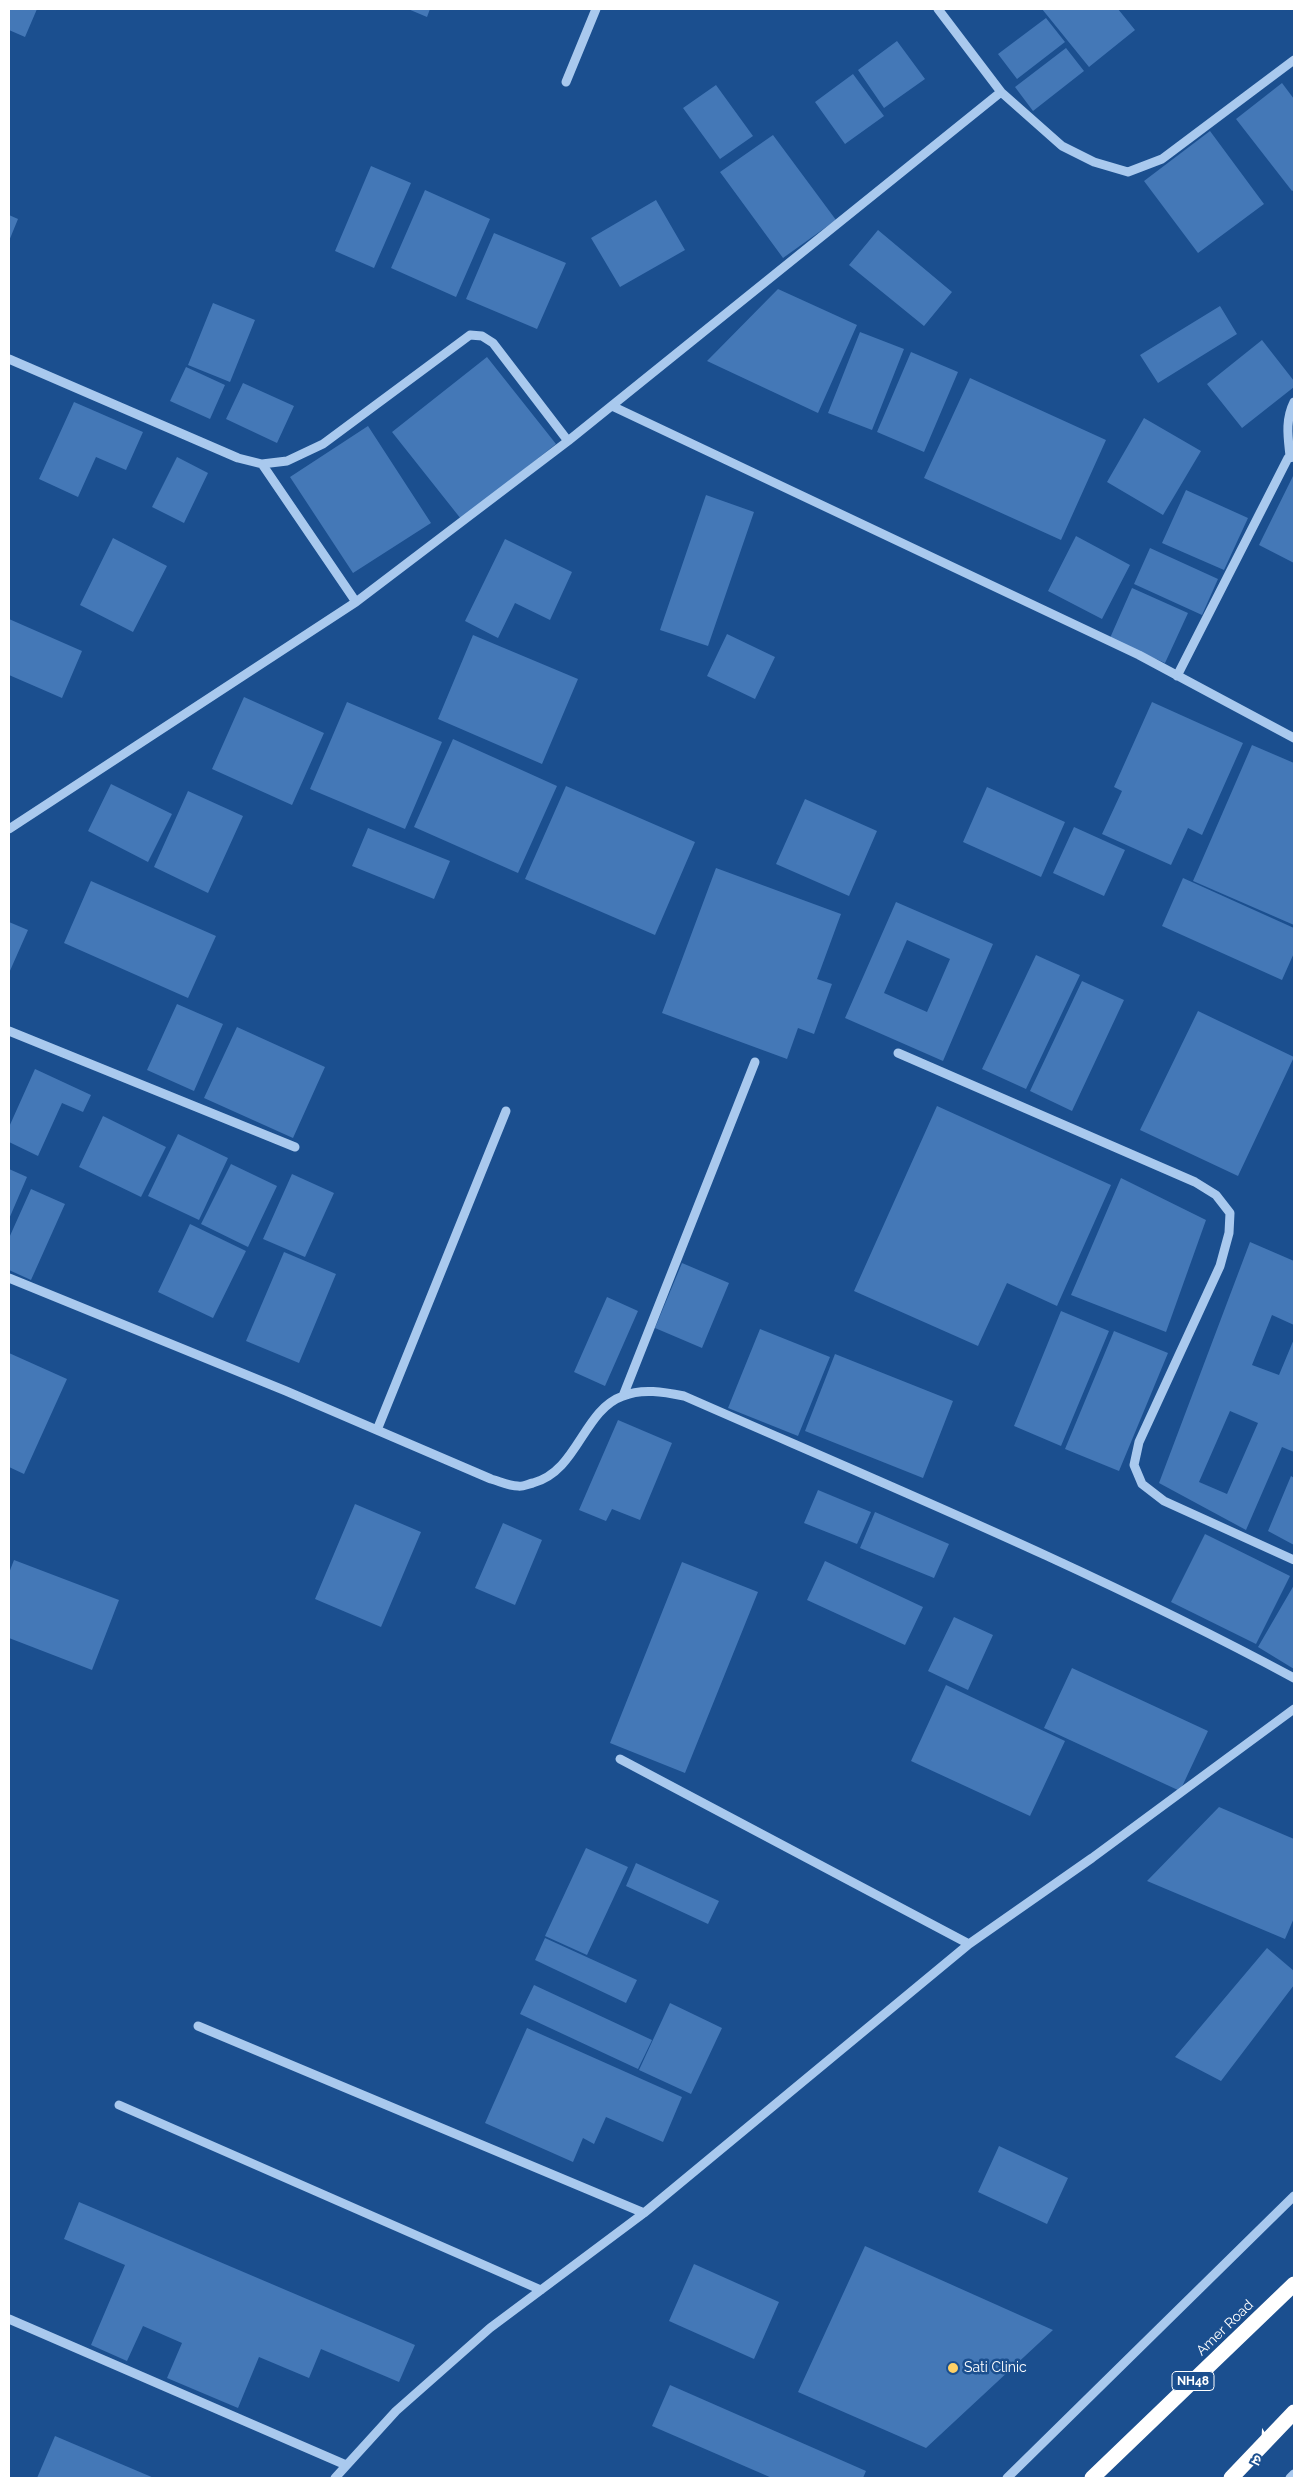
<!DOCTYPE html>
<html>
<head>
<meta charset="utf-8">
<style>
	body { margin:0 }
	#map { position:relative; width:1303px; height:2487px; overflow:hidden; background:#1b4f8f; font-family:Raleway,"Noto Sans Devanagari",sans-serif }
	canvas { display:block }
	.frame { position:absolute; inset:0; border:10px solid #fff; pointer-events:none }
	.north { position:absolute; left:1238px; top:2422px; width:50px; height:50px; -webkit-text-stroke:4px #1b4f8f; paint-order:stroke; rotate:205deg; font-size:14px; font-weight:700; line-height:20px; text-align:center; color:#fff }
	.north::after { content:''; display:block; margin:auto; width:18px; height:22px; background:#fff; clip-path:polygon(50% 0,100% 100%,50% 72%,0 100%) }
</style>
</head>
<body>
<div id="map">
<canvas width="1303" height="2487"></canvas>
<div class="frame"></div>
<div class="north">उ</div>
</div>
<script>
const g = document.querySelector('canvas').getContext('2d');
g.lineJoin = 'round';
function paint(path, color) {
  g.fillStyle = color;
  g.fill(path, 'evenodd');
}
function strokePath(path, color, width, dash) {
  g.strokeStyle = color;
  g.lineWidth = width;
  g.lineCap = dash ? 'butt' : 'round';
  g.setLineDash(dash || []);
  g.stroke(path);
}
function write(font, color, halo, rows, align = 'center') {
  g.font = font + ' Raleway,sans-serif';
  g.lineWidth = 5;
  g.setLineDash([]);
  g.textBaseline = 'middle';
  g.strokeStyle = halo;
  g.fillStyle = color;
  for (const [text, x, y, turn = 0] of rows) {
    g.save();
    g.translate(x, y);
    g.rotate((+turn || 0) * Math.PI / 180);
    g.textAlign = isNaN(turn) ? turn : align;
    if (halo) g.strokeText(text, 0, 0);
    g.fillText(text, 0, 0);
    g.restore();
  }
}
const building = new Path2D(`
	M9 9H37L25 37 9 30Z
	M408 9H430L427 17Z
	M1042 9H1118L1135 30 1089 67Z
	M1046 18 1065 42 1017 79 998 54Z
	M897 41 925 79 884 108 858 70Z
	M1066 48 1084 71 1033 111 1015 87Z
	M853 74 884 116 845 144 815 102Z
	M1282 83 1294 99V190L1292 191 1236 119Z
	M716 85 753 136 720 159 683 108Z
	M1210 131 1264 204 1198 253 1144 181Z
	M773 135 836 220 783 258 720 172Z
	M371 166 411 183 374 268 335 251Z
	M425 190 490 219 456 297 391 268Z
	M656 200 685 250 620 287 591 238Z
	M9 215 18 219 9 241Z
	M878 230 952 292 924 326 849 265Z
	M494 233 566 263 537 329 466 299Z
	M778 289 857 325 818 413 707 361Z
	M213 303 255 320 230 382 188 365Z
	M1220 306 1237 334 1158 383 1140 355Z
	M860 332 904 349 872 430 828 413Z
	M1262 340 1294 381V387L1242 428 1207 384Z
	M911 352 958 372 924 452 877 432Z
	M487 357 556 444 461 519 392 432Z
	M186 367 225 385 210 419 170 401Z
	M970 378 1106 440 1061 540 924 478Z
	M243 383 294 406 277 443 226 419Z
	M74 402 143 432 126 470 96 457 78 497 39 479Z
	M1144 418 1201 451 1163 515 1107 482Z
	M368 426 431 523 353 573 290 477Z
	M177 457 208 473 184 523 152 507Z
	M1294 474V563L1259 545Z
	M1186 490 1248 518 1224 570 1162 543Z
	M706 495 754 512 708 646 660 630Z
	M1076 536 1130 565 1102 619 1048 591Z
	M113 538 167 566 133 632 80 605Z
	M505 539 572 572 550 620 515 603 498 638 465 621Z
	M1150 548 1218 579 1202 615 1134 584Z
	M1132 588 1188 613 1165 663 1110 638Z
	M9 619 82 651 62 698 9 675Z
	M727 634 775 657 755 699 707 676Z
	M473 635 578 679 542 764 438 719Z
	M244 697 324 733 292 805 212 769Z
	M347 702 442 742 405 829 310 789Z
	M1152 702 1243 743 1202 835 1188 828 1171 865 1102 834 1122 791 1114 787Z
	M453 739 557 786 518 873 414 827Z
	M1252 745 1294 763V925L1193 881Z
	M111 784 172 814 148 862 88 831Z
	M566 786 695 842 655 935 525 879Z
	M987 787 1065 822 1041 877 963 842Z
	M188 791 243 816 208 893 154 867Z
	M805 799 877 831 849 896 776 864Z
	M1074 827 1125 850 1104 896 1053 873Z
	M368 828 450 861 434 899 352 866Z
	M716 868 841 914 817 979 832 984 814 1034 798 1028 787 1059 662 1013Z
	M1183 878 1294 928V953L1282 980 1162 926Z
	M91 881 216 936 188 998 64 943Z
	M896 902 993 944 943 1061 845 1018ZM907 940 950 959 927 1012 884 993Z
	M9 922 28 930 9 973Z
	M1036 955 1080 975 1026 1089 982 1069Z
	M1082 981 1124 1000 1072 1111 1030 1091Z
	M177 1004 223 1024 194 1091 147 1070Z
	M1198 1011 1294 1057 1238 1176 1140 1130Z
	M237 1027 325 1067 293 1138 204 1098Z
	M35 1069 91 1095 83 1112 62 1103 38 1156 9 1142V1127Z
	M937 1106 1111 1185 1057 1306 1007 1283 978 1346 854 1291Z
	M103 1116 166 1147 141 1197 79 1167Z
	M178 1134 228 1158 199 1220 148 1196Z
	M231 1164 277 1186 248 1247 201 1224Z
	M9 1169 27 1177 9 1219Z
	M292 1174 334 1193 305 1257 263 1239Z
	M1121 1178 1206 1220 1166 1332 1071 1295Z
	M31 1189 65 1204 31 1280 9 1270V1238Z
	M190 1224 246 1251 213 1318 158 1292Z
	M1250 1242 1294 1261V1325L1272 1315 1252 1365 1279 1375 1294 1339V1452L1282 1447 1246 1530 1159 1483ZM1230 1411 1258 1423 1227 1494 1199 1482Z
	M284 1252 336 1274 299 1363 246 1341Z
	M682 1263 729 1283 702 1348 655 1328Z
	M607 1297 638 1311 605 1386 574 1372Z
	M1061 1311 1109 1331 1061 1446 1014 1426Z
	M760 1329 830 1357 798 1436 728 1408Z
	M1114 1331 1168 1353 1119 1471 1065 1449Z
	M9 1353 67 1379 24 1474 9 1467Z
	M835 1354 953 1401 923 1478 805 1431Z
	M618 1420 672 1443 640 1520 612 1509 606 1521 579 1510Z
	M1291 1476 1294 1478V1545L1268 1531Z
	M818 1490 871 1512 857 1544 804 1523Z
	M355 1504 421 1532 381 1627 315 1599Z
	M875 1512 949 1544 934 1578 860 1548Z
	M503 1523 542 1540 515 1605 475 1588Z
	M1205 1534 1290 1576 1256 1644 1171 1602Z
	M14 1560 119 1600 92 1670 9 1638V1573Z
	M825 1561 923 1607 905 1645 807 1600Z
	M682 1562 758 1592 685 1773 610 1743Z
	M1294 1585V1669L1258 1647Z
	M954 1617 993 1635 968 1690 928 1671Z
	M1072 1668 1208 1731 1180 1791 1044 1728Z
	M946 1685 1065 1741 1030 1816 911 1761Z
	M1219 1807 1294 1839V1918L1285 1939 1147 1881Z
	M586 1848 628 1867 587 1955 545 1936Z
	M636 1863 719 1901 708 1924 626 1886Z
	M545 1938 637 1980 626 2003 535 1960Z
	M1267 1948 1294 1971V1985L1221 2081 1175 2057Z
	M534 1985 652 2040 638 2069 520 2014Z
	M670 2003 722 2028 691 2094 639 2070Z
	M527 2028 682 2097 663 2142 606 2117 594 2144 583 2138 573 2162 485 2123Z
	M999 2146 1068 2178 1047 2224 978 2192Z
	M79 2202 415 2345 399 2382 321 2349 309 2378 259 2357 238 2408 167 2378 182 2343 143 2326 127 2361 91 2345 125 2265 64 2239Z
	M865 2246 1053 2330 926 2448 798 2392Z
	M694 2264 779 2302 754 2359 669 2321Z
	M670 2385 866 2471 863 2478H772L652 2426Z
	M55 2436 154 2478H37Z`);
const minor = new Path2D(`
	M566 82 596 9
	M1001 92 1062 146 1094 162 1128 172 1162 159 1294 60
	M9 359 238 458 262 464 287 461 323 444 470 335 482 336 493 343 568 441
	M612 406 1139 655 1294 738
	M1290 456C1288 437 1285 420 1294 402
	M262 464 356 602
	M1177 676 1288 458 1294 457
	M9 829 356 602 568 441 1001 92 938 9
	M9 1031 295 1147
	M898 1053 1195 1182 1216 1195 1230 1213 1229 1233 1220 1266 1139 1442 1134 1465 1142 1484 1164 1501 1294 1560
	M9 1278 286 1391 491 1479C499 1481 509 1486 518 1486 522 1487 528 1484 533 1483 578 1471 583 1410 623 1396 642 1388 664 1392 684 1396 889 1486 1097 1572 1294 1678
	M623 1396 755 1062
	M377 1430 506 1111
	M620 1759 969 1944
	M198 2026 644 2213
	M119 2105 541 2290
	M9 2319 346 2465
	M335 2478 396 2411 490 2328 644 2213 969 1944 1092 1858 1294 1709
	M1007 2478 1294 2196
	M1290 2478 1294 2474`);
const highway = new Path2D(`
	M1092 2478 1294 2284
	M1231 2478 1294 2412`);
const markers = [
	[953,2368,6,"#ffd166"]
];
const shields = [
	[1193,2381,42]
];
const shieldNames = [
	["NH48",1193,2381]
];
const streetNames = [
	["Amer Road",1225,2328,-44]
];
const poiNames = [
	["Sati Clinic",964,2368]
];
paint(building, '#4478b7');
strokePath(minor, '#a9c9ee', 9);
strokePath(highway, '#fff', 15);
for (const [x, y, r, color] of markers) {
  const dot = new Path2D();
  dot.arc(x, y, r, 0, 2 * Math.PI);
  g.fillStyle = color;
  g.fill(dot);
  strokePath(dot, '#1b4f8f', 2);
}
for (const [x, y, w] of shields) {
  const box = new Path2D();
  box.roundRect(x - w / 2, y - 9.5, w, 19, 4);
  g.fillStyle = '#1b4f8f';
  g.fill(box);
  strokePath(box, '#fff', 1);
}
write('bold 12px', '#fff', null, shieldNames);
write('14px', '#fff', '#1b4f8f', streetNames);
write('14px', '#fff', '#1b4f8f', poiNames, 'left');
</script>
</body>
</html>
